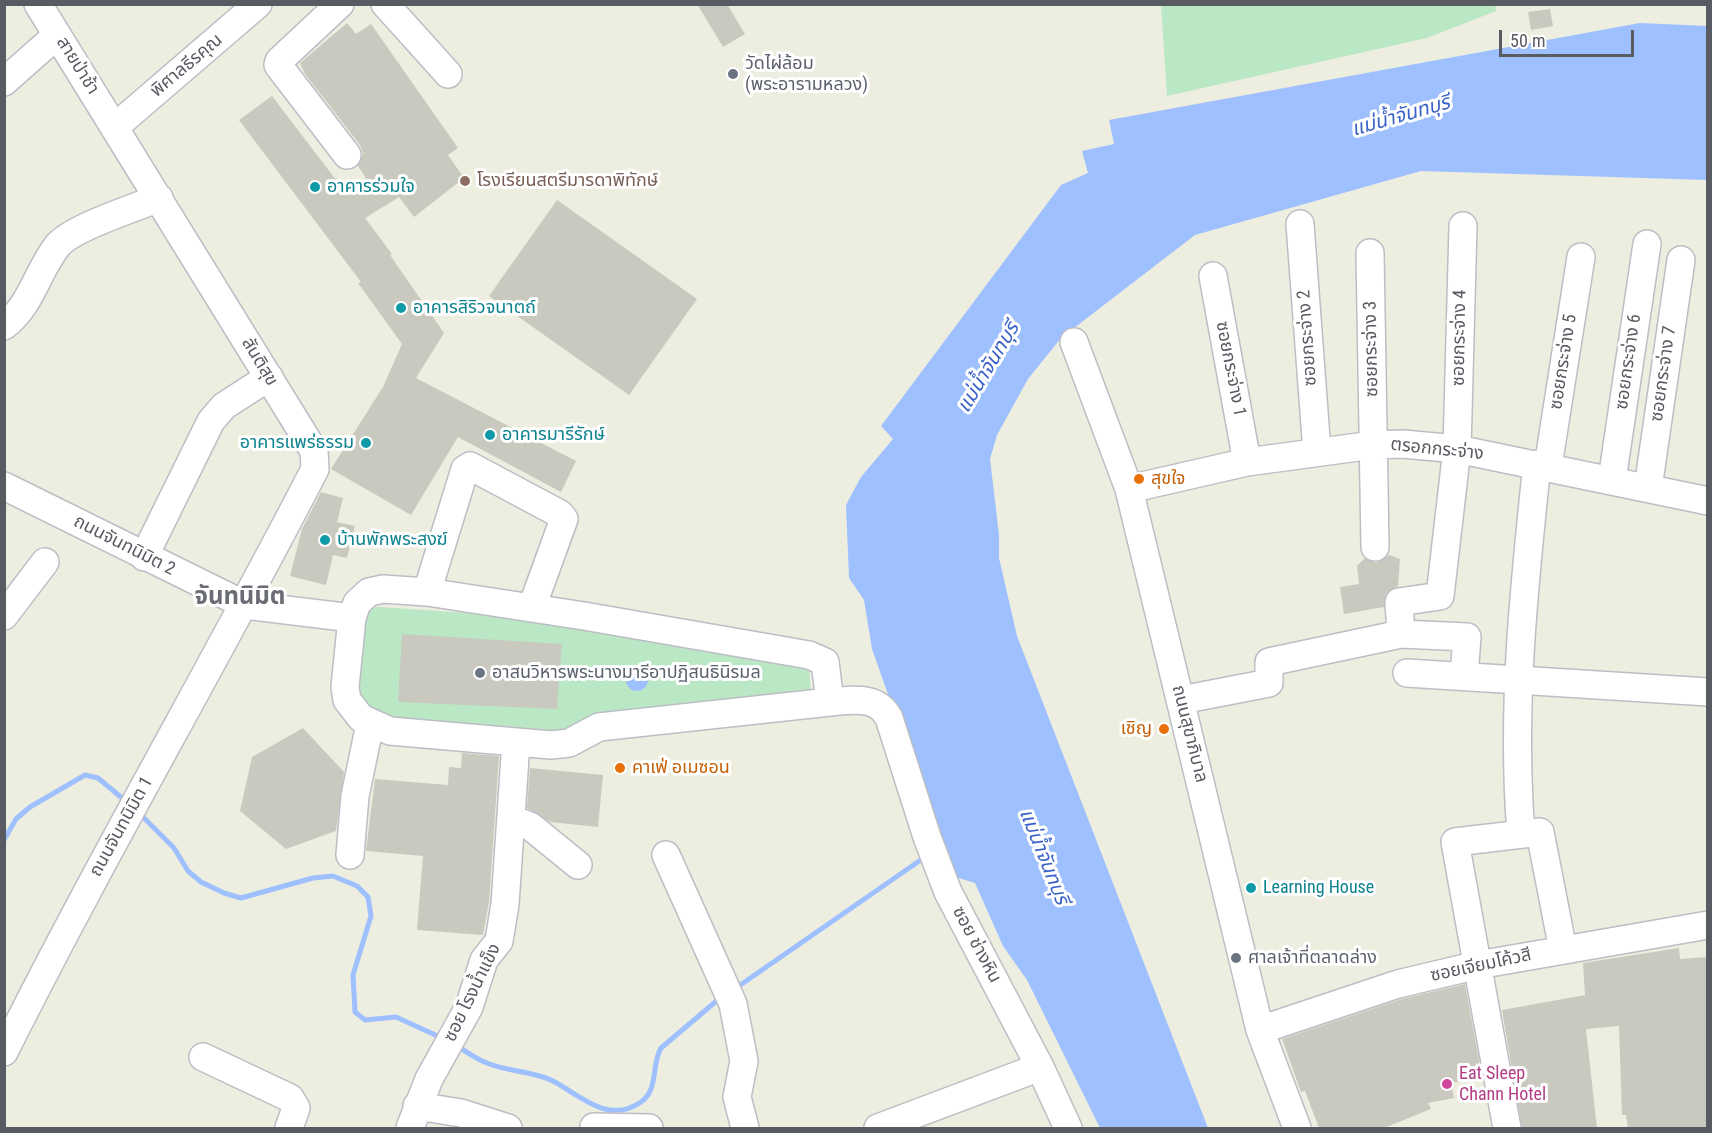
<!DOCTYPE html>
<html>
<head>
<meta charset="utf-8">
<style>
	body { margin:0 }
	#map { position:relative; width:1712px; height:1133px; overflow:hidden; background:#edede0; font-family:"Roboto Condensed",sans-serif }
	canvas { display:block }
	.frame { position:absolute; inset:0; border:6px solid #595b62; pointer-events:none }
	.scale { position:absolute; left:1499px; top:30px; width:135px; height:27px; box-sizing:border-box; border:3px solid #595b62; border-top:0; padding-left:8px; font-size:18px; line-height:21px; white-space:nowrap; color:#595b62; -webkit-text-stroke:4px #fff; paint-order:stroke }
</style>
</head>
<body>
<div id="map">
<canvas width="1712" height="1133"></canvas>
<div class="frame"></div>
<div class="scale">50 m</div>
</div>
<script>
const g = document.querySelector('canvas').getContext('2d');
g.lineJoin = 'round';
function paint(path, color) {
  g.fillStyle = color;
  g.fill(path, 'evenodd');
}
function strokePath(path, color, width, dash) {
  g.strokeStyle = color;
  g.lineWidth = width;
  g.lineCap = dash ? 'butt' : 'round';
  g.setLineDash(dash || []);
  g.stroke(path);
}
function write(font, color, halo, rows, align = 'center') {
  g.font = font + ' "Roboto Condensed","Noto Sans Thai",sans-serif';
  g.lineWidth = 6;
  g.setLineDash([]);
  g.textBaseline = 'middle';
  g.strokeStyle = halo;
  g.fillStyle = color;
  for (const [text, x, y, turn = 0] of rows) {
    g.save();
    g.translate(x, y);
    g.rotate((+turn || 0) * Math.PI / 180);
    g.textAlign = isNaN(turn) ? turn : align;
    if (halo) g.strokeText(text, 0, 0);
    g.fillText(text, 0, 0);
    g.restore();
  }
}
const green = new Path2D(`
	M1495 4 1496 11 1427 38 1167 96 1161 5Z
	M365 606 571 620 809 661 811 699 563 737 385 723 358 702Z`);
const water = new Path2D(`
	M1640 23 1707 26V180L1421 171 1195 235 1061 338 1028 379 997 435 990 459 999 535V558L1017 636 1208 1128H1100L1027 980 1003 946 975 883 952 876 872 649 864 600 849 578 846 505 861 477 893 439 881 426 1061 185 1088 173 1082 151 1114 144 1109 120Z
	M626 680a11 11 0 1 1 22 0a11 11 0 1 1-22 0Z`);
const stream = new Path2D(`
	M139 813 174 848 188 871 201 882 224 893 241 898 313 878 333 876 357 886 368 897 371 916 353 975 355 1012 365 1020 396 1017 442 1038
	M4 840 16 819 30 807 85 775 98 778 128 803
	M736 988 925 857
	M455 1045C466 1051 476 1059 487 1063 508 1072 534 1071 553 1081 580 1095 608 1125 641 1102 659 1089 651 1065 661 1048L720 998`);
const building = new Path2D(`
	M697 4H727L745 34 723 47Z
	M1550 9 1553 26 1531 30 1528 12Z
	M347 23 356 34 371 24 458 148 448 155 464 178 414 217 399 197 365 218 392 254 390 255 444 333 416 378 576 461 561 492 458 437 411 515 331 469 383 387 402 344 358 283 361 282 239 120 272 96 346 193 366 178 358 166 363 154 360 145 305 74 300 63Z
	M557 200 697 299 629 395 489 296Z
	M321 492 343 498 337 522 355 526 347 558 333 555 326 585 290 576 302 529Z
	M1389 555 1400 559 1398 586 1385 595 1384 607 1344 614 1340 587 1359 584 1357 566 1365 558 1376 563Z
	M402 634 562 644 557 709 398 702Z
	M303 728 344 772 336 831 286 849 240 811 252 757Z
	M462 753 499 756 489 902 483 935 417 930 423 856 366 851 375 779 448 785 449 767 461 768Z
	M530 768 603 775 598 827 550 822 527 808Z
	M1679 948 1680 959 1707 957V1128H1628L1626 1115H1622L1619 1026 1586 1029 1597 1128H1522L1502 1010 1585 995 1583 963Z
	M1465 984 1482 1077 1451 1083 1454 1098 1428 1103 1431 1109 1384 1128H1319L1305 1091 1301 1092 1282 1039 1402 999Z`);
const minor = new Path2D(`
	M340 4 279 61 278 65 347 155
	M385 4 448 74
	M4 82 57 35
	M115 127 258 4
	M1300 224 1317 452
	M1463 226 1457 449 1440 596 1399 602 1401 634 1467 637 1464 676
	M1370 253 1375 547
	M1213 276 1247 462
	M4 326C32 305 37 271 58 245 74 227 135 208 159 198
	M1074 342 1129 489 1260 1030 1297 1128
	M1548 466 1581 257
	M1612 480 1647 244
	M4 486 245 605 352 618
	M1648 488 1681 260
	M1129 489 1247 462 1373 445 1403 444 1457 449 1708 501
	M144 557 211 421 224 406 269 377
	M427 592 465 469 470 466 560 514 564 519 532 607
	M4 616 45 562
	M1407 673 1708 692
	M1181 700 1269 683V662L1401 634
	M830 702 825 662 809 655 584 616 427 592 383 589 369 592 357 603 352 618 345 687 347 700 361 718 390 731 551 745 569 743 599 727 830 702C853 700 877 695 889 718L927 837 948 892 1040 1067 1068 1128
	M512 819 530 826 578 865
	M1521 833C1511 710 1524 587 1537 464
	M350 855 355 796 370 724
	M666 855 733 1004 744 1061 737 1097 745 1128
	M1260 1030 1398 984 1478 965 1708 925
	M4 1052C103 854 214 665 315 469L314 451 38 4
	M203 1057 290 1098 296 1108 289 1128
	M417 1106 461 1113 508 1128
	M594 1127 649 1128
	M410 1128 429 1079 469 1007 484 960 499 941 505 904 516 742
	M878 1128 1040 1067
	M1507 1128 1455 842 1540 832 1563 950`);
const markers = [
	[733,74,6,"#6b7280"],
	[465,181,6,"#8d6e63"],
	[315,187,6,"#0f9aa8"],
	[401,308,6,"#0f9aa8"],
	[490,435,6,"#0f9aa8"],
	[366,443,6,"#0f9aa8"],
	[1139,479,6,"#e8710a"],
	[325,540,6,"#0f9aa8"],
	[480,673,6,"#6b7280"],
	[1164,729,6,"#e8710a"],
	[620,768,6,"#e8710a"],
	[1251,888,6,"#0f9aa8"],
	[1236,958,6,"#6b7280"],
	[1447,1084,6,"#d1479c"]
];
const worshipNames = [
	["วัดไผ่ล้อม",745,64],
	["(พระอารามหลวง)",745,85],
	["อาสนวิหารพระนางมารีอาปฏิสนธินิรมล",492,673],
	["ศาลเจ้าที่ตลาดล่าง",1248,958]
];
const streetNames = [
	["สายป่าช้า",77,66,58],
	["พิศาลธีรคุณ",187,66,-40],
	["ซอยกระจ่าง 2",1308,338,-94],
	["ซอยกระจ่าง 4",1460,338,-89],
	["ซอยกระจ่าง 3",1372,349,-91],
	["สันติสุข",259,362,59],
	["ซอยกระจ่าง 5",1564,362,-81],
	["ซอยกระจ่าง 6",1629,362,-82],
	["ซอยกระจ่าง 1",1230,369,79],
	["ซอยกระจ่าง 7",1664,374,-82],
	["ตรอกกระจ่าง",1437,450,6],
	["ถนนจันทนิมิต 2",124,546,27],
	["ถนนสุขาภิบาล",1189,734,76],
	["ถนนจันทนิมิต 1",122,827,-61],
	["ซอย ช่างหิน",976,945,62],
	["ซอยเจียมโค้วสี",1481,966,-12],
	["ซอย โรงน้ำแข็ง",473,993,-64]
];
const educationNames = [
	["โรงเรียนสตรีมารดาพิทักษ์",477,181]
];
const cultureNames = [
	["อาคารร่วมใจ",327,187],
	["อาคารสิริวจนาตถ์",413,308],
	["อาคารมารีรักษ์",502,435],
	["อาคารแพร่ธรรม",354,443,"right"],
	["บ้านพักพระสงฆ์",337,540],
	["Learning House",1263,888]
];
const foodNames = [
	["สุขใจ",1151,479],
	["เชิญ",1152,729,"right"],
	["คาเฟ่ อเมซอน",632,768]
];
const hotelNames = [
	["Eat Sleep",1459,1074],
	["Chann Hotel",1459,1095]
];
const waterNames = [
	["แม่น้ำจันทบุรี",1401,117,-16],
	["แม่น้ำจันทบุรี",989,368,-59],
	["แม่น้ำจันทบุรี",1043,857,68]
];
const districtNames = [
	["จันทนิมิต",240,598]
];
paint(green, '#bae7c4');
paint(water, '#9ec0ff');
strokePath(stream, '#9ec0ff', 5);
paint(building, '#cac9bf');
strokePath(minor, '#bdbec5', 30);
strokePath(minor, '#fff', 27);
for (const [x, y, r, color] of markers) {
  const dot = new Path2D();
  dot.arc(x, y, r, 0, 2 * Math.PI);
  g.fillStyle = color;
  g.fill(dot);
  strokePath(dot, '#fff', 2);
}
write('18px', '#5b616d', '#fff', worshipNames, 'left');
write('18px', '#595b62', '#fff', streetNames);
write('18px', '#785e54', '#fff', educationNames, 'left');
write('18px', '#0d838f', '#fff', cultureNames, 'left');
write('18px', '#c56008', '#fff', foodNames, 'left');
write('18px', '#b23c85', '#fff', hotelNames, 'left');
write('italic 20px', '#3a62c9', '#fff', waterNames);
write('bold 24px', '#6a6d74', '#fff', districtNames);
</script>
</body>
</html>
